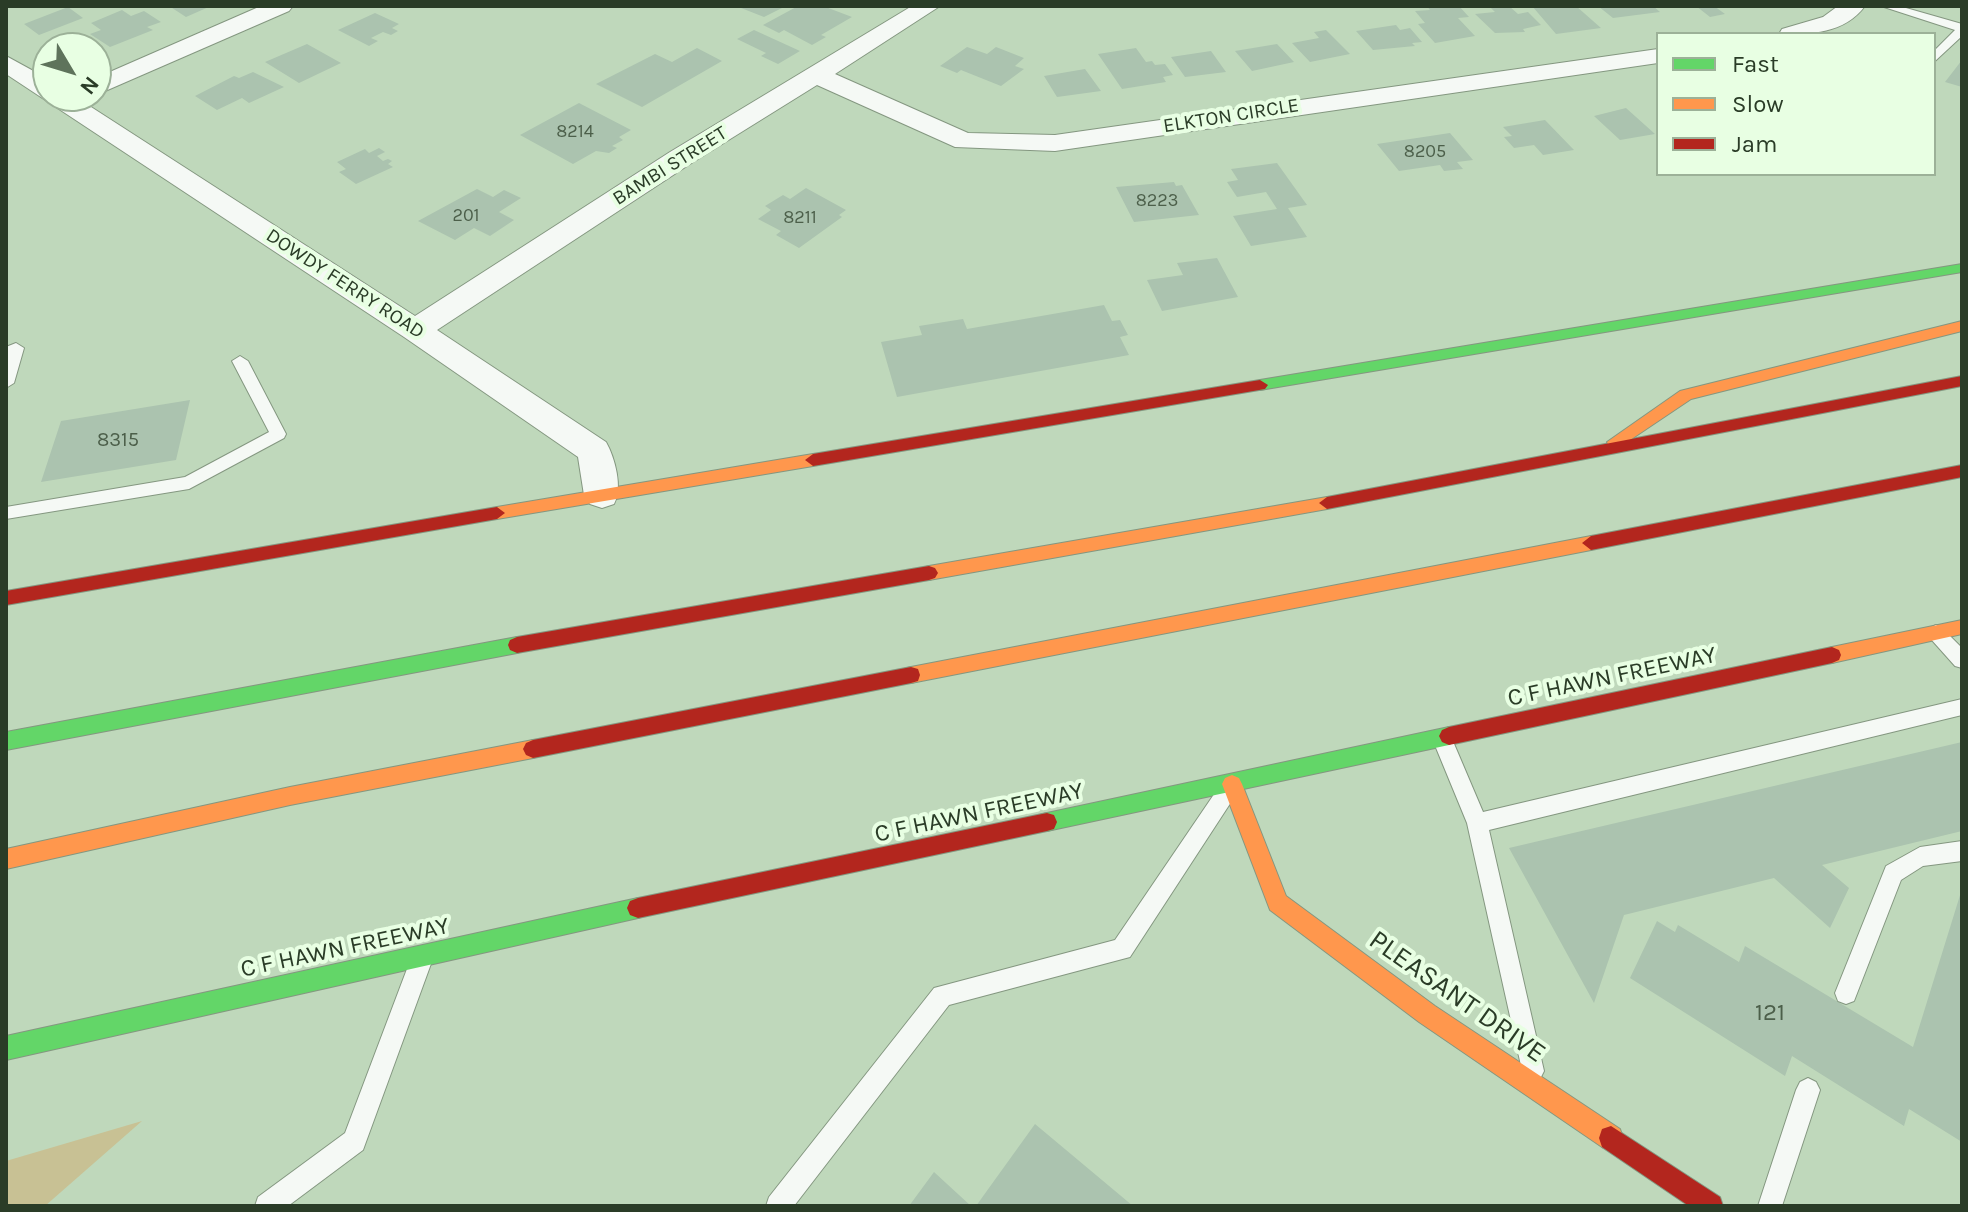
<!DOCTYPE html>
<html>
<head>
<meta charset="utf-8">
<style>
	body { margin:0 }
	#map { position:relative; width:1968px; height:1212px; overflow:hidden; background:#bfd8bb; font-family:Karla,sans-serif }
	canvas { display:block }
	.frame { position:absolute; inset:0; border:8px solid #2a3c27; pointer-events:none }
	.legend { position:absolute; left:1656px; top:32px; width:280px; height:144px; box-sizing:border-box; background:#e8ffe3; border:2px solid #9cb198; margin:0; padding:10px 14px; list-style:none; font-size:24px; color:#2a3c27 }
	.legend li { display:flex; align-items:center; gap:16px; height:40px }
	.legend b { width:40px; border:2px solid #9cb198 }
	.north { position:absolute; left:32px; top:32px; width:80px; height:80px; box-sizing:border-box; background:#e8ffe3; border:2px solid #9cb198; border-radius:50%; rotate:128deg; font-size:22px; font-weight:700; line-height:32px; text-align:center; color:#2a3c27 }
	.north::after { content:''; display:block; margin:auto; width:28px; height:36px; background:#5e735b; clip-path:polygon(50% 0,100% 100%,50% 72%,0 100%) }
</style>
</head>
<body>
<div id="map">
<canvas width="1968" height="1212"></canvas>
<div class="frame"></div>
<ul class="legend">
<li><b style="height:10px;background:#63d668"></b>Fast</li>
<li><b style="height:10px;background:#ff974d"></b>Slow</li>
<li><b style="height:10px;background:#b3261e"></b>Jam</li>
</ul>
<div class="north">N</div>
</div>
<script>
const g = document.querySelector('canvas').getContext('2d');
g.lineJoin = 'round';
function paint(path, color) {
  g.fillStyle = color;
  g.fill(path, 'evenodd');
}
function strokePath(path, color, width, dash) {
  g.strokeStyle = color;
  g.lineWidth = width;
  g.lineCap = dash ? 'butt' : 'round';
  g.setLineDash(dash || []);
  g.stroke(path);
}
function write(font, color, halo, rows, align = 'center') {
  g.font = font + ' Karla,sans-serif';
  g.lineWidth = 8;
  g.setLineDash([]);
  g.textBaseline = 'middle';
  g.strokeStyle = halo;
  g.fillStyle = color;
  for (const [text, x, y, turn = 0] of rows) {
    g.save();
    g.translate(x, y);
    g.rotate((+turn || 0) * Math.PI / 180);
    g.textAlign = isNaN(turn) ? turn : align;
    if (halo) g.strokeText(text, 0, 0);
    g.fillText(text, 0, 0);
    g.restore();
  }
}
const green = new Path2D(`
	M142 1121 45 1206H6V1161Z`);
const building = new Path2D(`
	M169 6H211L186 17Z
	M736 6H786L764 17Z
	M798 6H823L852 17 821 35 826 37 812 45 784 30 779 33 763 25Z
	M1427 6H1459L1469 17 1458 18 1475 36 1435 43 1418 24 1425 23 1415 11 1430 10Z
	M1489 6H1509L1518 14 1528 12 1541 25 1523 29 1525 32 1495 33 1475 14 1495 12Z
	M1532 6H1576L1601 28 1556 34Z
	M1598 6H1653L1660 12 1613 18Z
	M1696 6H1714L1725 14 1710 17Z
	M68 7 83 18 39 35 24 24Z
	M122 10 131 16 144 11 161 22 147 27 153 30 110 47 90 34 101 30 91 23Z
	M375 13 399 24 392 28 398 31 391 35 383 32 371 38 378 41 369 46 338 30Z
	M1396 25 1400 30 1410 28 1422 42 1412 43 1415 46 1373 50 1356 31Z
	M754 30 800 51 778 64 761 56 766 53 737 39Z
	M1326 30 1350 54 1310 62 1292 43 1319 38 1314 32Z
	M307 44 341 63 299 83 265 62Z
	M1277 44 1294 62 1252 71 1235 51Z
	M967 47 987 54 996 47 1024 58 1015 66 1024 69 1001 86 961 70 957 73 940 66Z
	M697 48 722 61 642 107 596 84 655 54 672 62Z
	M1136 48 1146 62 1152 61 1155 65 1165 64 1173 75 1163 77 1166 82 1122 89 1098 54Z
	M1211 51 1226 72 1185 77 1171 57Z
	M1962 60V87L1945 82Z
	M1085 69 1101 91 1057 97 1044 76Z
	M253 72 284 87 249 103 242 98 217 110 195 96 234 76 239 78Z
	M579 103 631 130 619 137 623 140 612 146 617 148 609 153 596 151 573 164 520 135Z
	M1626 108 1655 134 1620 140 1594 116Z
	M1545 120 1574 150 1543 155 1534 145 1514 148 1504 137 1512 136 1503 127Z
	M1450 133 1473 160 1457 162 1463 169 1444 171 1440 165 1399 171 1377 144Z
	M379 148 385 152 377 156 383 161 388 159 392 161 388 164 393 167 356 184 339 172 346 169 337 162 365 149 369 153Z
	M1277 163 1307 205 1288 208 1307 237 1251 246 1233 216 1277 209 1266 192 1237 197 1227 182 1238 180 1231 169Z
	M1174 182 1176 186 1182 185 1199 215 1134 222 1116 187Z
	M806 188 846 210 839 215 842 217 799 248 776 235 781 231 758 219 771 210 765 206 783 195 790 199Z
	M477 189 493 197 504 190 521 198 499 212 514 220 490 236 474 228 455 240 418 221Z
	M1217 258 1238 297 1162 311 1147 280 1183 275 1177 263Z
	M1104 305 1112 321 1120 320 1128 335 1120 337 1129 355 897 397 881 342 922 335 919 326 963 319 967 329Z
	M190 400 176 460 41 482 61 421Z
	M1962 742V831L1822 865 1849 888 1830 928 1774 878 1624 915 1594 1003 1509 848Z
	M1961 892 1962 1142 1909 1109 1904 1126 1792 1056 1785 1076 1630 978 1657 921 1675 932 1678 925 1739 962 1745 946 1913 1047Z
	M1035 1124 1133 1206H976Z
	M934 1172 971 1206H909Z`);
const lane = new Path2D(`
	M1881 6H1899L1962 24V36L1934 62V51L1955 30Z
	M16 343 24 348 14 383 6 388V347Z
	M240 356 248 361 286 434 284 438 189 489 6 519V507L185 477 269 432 232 361Z
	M1936 625 1942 628 1962 648V668L1955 666 1930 638 1927 633 1930 628Z
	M1962 699V715L1489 830 1544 1071 1540 1079 1532 1083 1524 1079 1467 823 1432 738 1435 732 1442 729 1449 732 1483 812Z
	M1228 781 1235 784 1238 790 1235 796 1130 957 949 1005 794 1206H766L769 1197 934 988 1115 940 1221 784Z
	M1962 841V861L1923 866 1901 880 1854 1001 1846 1004 1838 1001 1835 993 1886 866 1920 847Z
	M421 950 429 953 432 961 363 1150 288 1206H255L258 1197 345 1133 410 961 413 953Z
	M1808 1078 1816 1082 1820 1090 1782 1206H1758L1796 1090 1800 1082Z`);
const street = new Path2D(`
	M261 6H293L289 11 96 95V78Z
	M912 6H940L835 74 968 133 1055 135 1658 49V63L1055 151 955 147 817 85 690 164 437 330 606 442C615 458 623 488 614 504L602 508 590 504 584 495 578 457 404 337 6 74V56L48 79V96H74L415 316 670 152Z
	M1838 6H1865C1844 34 1811 34 1779 34L1782 29 1823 17Z`);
const fast = new Path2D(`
	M1962 264V272L1260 390 1252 385 1260 380Z
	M517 637 524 640 526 645 524 650 517 653 6 750V732Z
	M1449 727 1456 730 1459 736 1456 742 1449 745 1047 831 1040 829 1037 822 1040 815 1047 813Z
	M638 898 646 901 649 908 646 915 638 918 6 1060V1036Z`);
const slow = new Path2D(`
	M1962 321V331L1691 399 1621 446H1609L1607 442 1680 391Z
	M813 454 821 460 813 466 497 519 489 513 497 507Z
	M1327 497 1335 503 1327 509 929 580 923 578 920 573 923 568 929 566Z
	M1591 536 1600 543 1591 550 911 683 904 681 902 675 904 669 911 667Z
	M1962 620V634L1832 663 1825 660 1823 655 1825 650 1832 647Z
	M533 740 540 743 543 749 540 755 533 758 290 805 6 869V849L290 787Z
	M1232 775 1239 778 1242 784 1286 896 1435 1006 1620 1129 1623 1138 1620 1147 1611 1150 1602 1147 1419 1022 1270 910 1222 784 1225 778Z`);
const jam = new Path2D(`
	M1962 376V386L1327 509 1319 503 1327 497Z
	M1260 380 1268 385 1265 389 813 466 805 460 813 454Z
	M1962 465V477L1591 550 1582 543 1591 536Z
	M497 507 505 513 497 519 6 605V591Z
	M929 566 935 568 938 573 935 578 929 580 517 653 510 650 508 645 510 640 517 637Z
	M1832 647 1839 650 1841 655 1839 660 1832 663 1449 745 1442 742 1439 736 1442 730 1449 727Z
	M911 667 918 669 920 675 918 681 911 683 533 758 526 755 523 749 526 743 533 740Z
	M1047 813 1054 815 1057 822 1054 829 1047 831 638 918 630 915 627 908 630 901 638 898Z
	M1611 1126 1720 1197 1723 1206H1689L1602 1147 1599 1138 1602 1129Z`);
const farNumbernames = [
	["8214",575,132],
	["8205",1425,152],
	["8223",1157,201],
	["201",466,216],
	["8211",800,218]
];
const farStreetnames = [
	["ELKTON CIRCLE",1231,116,-9],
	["BAMBI STREET",670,166,-32],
	["DOWDY FERRY ROAD",345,284,33]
];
const numberNames = [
	["8315",118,440]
];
const streetNames = [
	["C F HAWN FREEWAY",1612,677,-12],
	["C F HAWN FREEWAY",979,813,-12],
	["C F HAWN FREEWAY",345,948,-12]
];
const nearNumbernames = [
	["121",1770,1013]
];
const nearStreetnames = [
	["PLEASANT DRIVE",1457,997,35]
];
paint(green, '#c8c194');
paint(building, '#abc3af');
strokePath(lane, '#849780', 2);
strokePath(street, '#849780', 2);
strokePath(fast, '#849780', 2);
strokePath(slow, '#849780', 2);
strokePath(jam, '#849780', 2);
paint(lane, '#f5f9f5');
paint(street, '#f5f9f5');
paint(fast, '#63d668');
paint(slow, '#ff974d');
paint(jam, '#b3261e');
write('18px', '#4c5f4a', null, farNumbernames);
write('20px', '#2a3c27', '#e8ffe3', farStreetnames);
write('20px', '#4c5f4a', null, numberNames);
write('24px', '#2a3c27', '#e8ffe3', streetNames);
write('24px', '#4c5f4a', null, nearNumbernames);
write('28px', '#2a3c27', '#e8ffe3', nearStreetnames);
</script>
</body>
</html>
